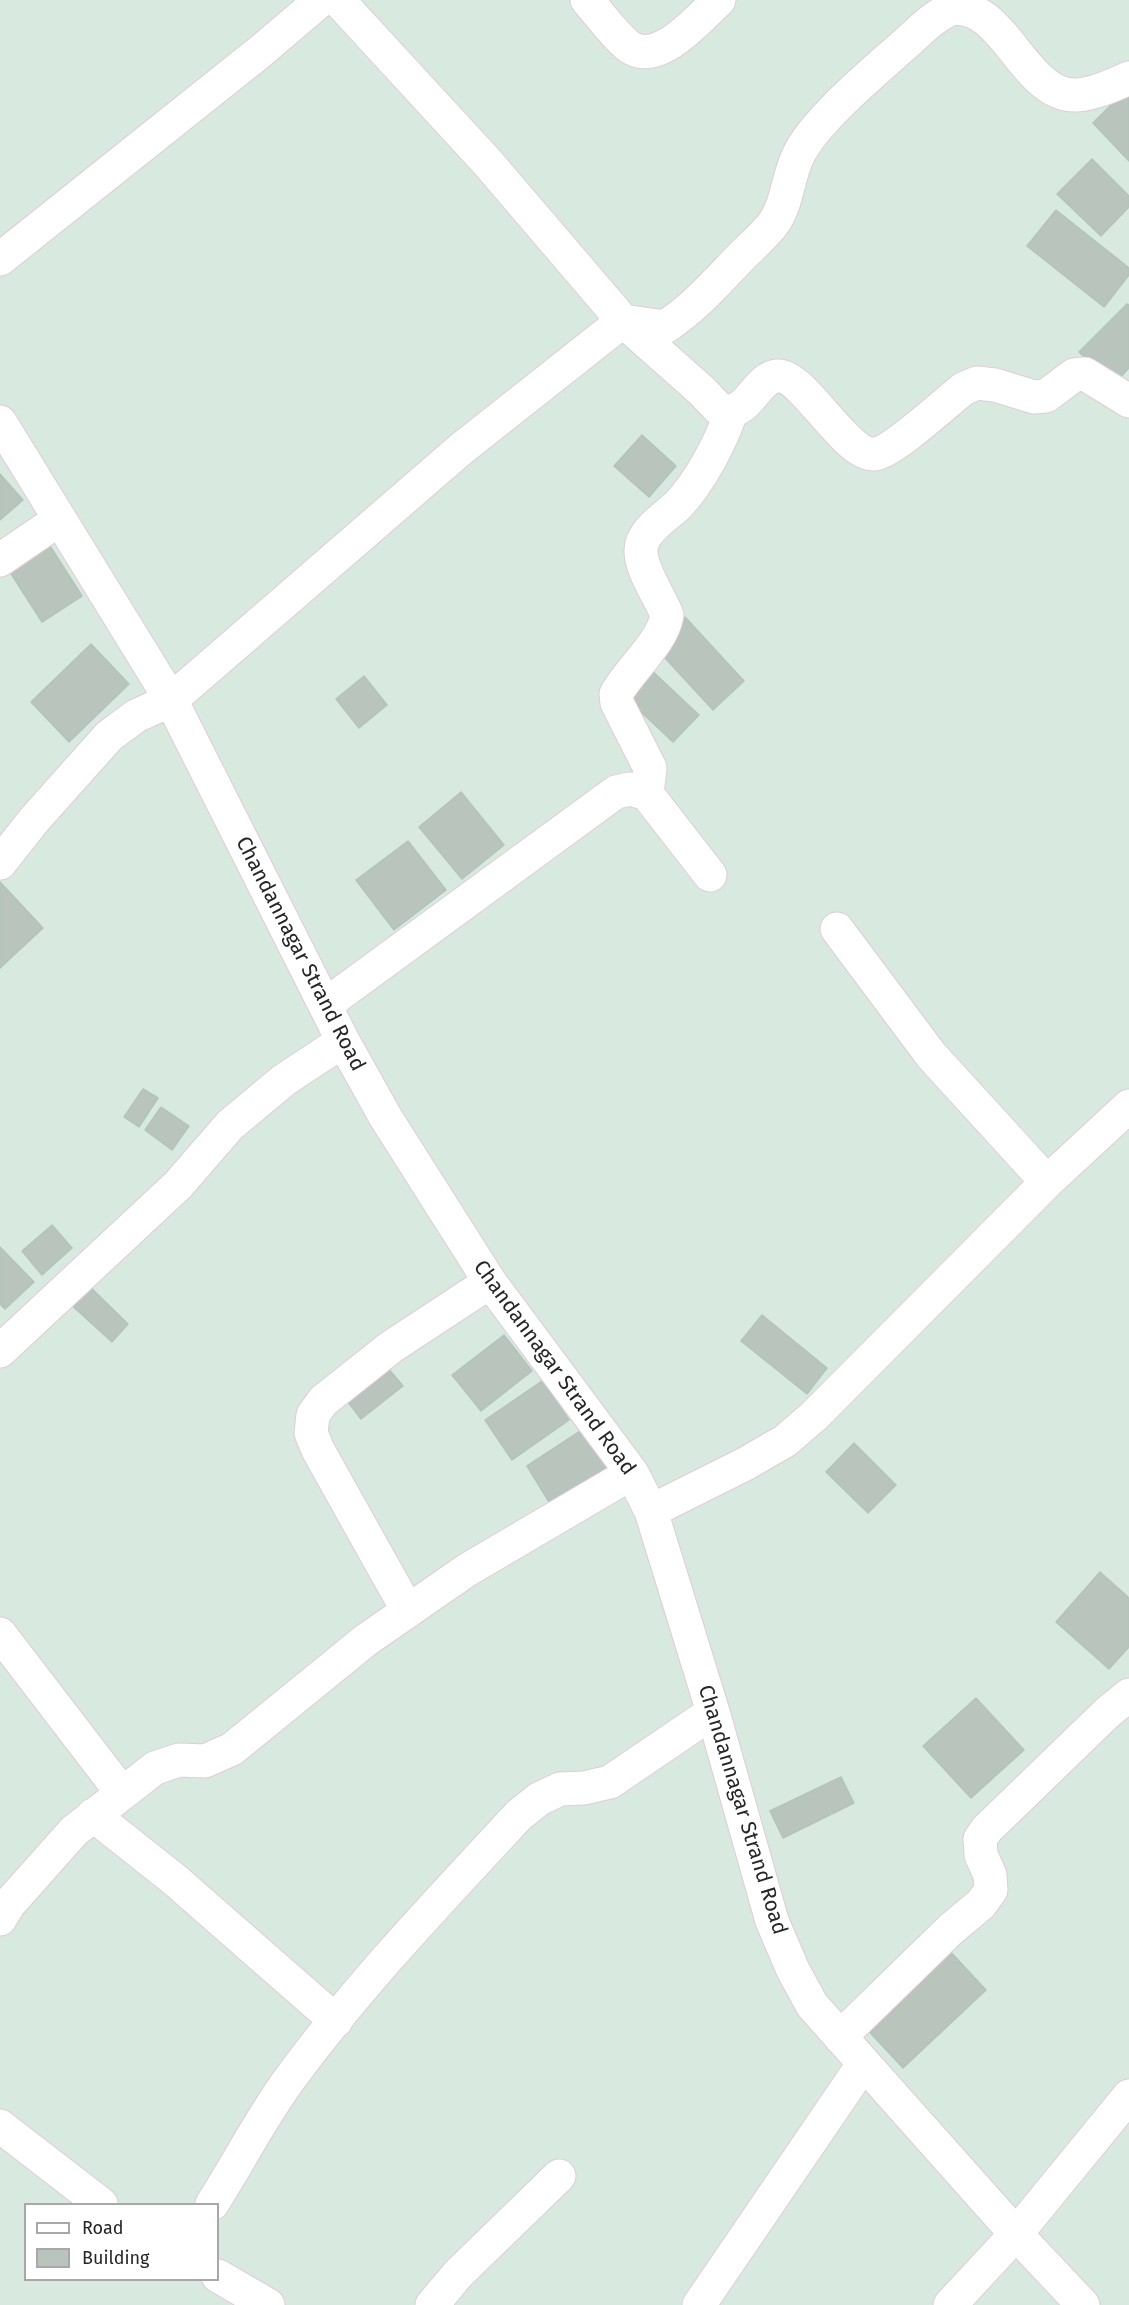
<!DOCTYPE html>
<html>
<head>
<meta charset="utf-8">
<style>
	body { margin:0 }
	#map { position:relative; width:1129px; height:2305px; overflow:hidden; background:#d8e9df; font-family:"Fira Sans",sans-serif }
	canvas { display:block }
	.legend { position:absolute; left:24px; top:2203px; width:195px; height:78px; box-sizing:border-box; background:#fff; border:2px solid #a8a8a8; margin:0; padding:8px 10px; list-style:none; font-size:18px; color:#262626 }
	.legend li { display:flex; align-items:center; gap:12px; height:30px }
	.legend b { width:30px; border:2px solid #a8a8a8 }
</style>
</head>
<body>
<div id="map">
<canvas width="1129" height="2305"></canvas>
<ul class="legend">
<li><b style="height:8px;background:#fff"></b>Road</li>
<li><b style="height:16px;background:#b8c4bc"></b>Building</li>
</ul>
</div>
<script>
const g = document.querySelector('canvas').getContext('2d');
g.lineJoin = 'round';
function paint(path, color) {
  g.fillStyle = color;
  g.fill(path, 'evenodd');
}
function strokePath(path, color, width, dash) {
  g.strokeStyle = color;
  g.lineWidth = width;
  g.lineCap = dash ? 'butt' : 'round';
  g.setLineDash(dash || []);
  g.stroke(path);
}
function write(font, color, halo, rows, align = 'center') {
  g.font = font + ' "Fira Sans",sans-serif';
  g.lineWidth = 6;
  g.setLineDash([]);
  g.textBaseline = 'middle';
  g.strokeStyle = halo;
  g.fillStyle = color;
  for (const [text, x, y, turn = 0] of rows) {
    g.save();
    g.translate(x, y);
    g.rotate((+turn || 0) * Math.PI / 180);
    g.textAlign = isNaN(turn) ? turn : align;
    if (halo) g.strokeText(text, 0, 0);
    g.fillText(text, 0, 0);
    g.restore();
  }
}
const building = new Path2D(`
	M1128 88 1129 89V161L1093 123Z
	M1092 159 1129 196V207L1101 236 1057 194Z
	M1056 210 1129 268V275L1104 307 1027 246Z
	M1127 304 1129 305V368L1113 385 1079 352Z
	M642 435 676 466 649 497 614 466Z
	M0 474 23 500 0 520Z
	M50 546 82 596 42 622 10 572Z
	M685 617 744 681 713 710 654 646Z
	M91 644 129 684 69 742 31 702Z
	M649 668 699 715 673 742 623 695Z
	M364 676 387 705 359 728 336 699Z
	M461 792 504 845 462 879 419 827Z
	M408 841 446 890 394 930 356 880Z
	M0 882 43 928 0 968Z
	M143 1089 158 1098 139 1127 124 1117Z
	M161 1107 189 1126 172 1150 145 1130Z
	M52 1225 72 1248 42 1275 22 1251Z
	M0 1247 34 1282 5 1309 0 1304Z
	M85 1282 128 1324 112 1342 67 1301Z
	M762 1315 827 1368 807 1394 741 1341Z
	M504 1335 532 1371 481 1411 452 1375Z
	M382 1361 403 1386 361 1419 341 1393Z
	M542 1381 569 1420 512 1460 485 1420Z
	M585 1428 613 1472 554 1510 527 1466Z
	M854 1443 896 1485 868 1513 826 1472Z
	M1100 1572 1129 1598V1647L1109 1669 1056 1622Z
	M976 1698 1024 1750 971 1798 923 1746Z
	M841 1777 854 1803 783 1838 770 1811Z
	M945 1946 986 1990 903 2068 862 2024Z`);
const minor = new Path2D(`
	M338 0 488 163 623 321 702 391 719 409 731 412C735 410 739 408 743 405 753 397 763 377 777 376 803 373 846 457 875 454 892 452 947 402 963 389L977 383 995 385 1034 397 1046 396 1074 375 1085 374 1129 401
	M587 0C600 15 612 32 627 45 656 70 698 19 719 0
	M0 259 261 51 321 0
	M0 422 171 700 343 1041 386 1118 490 1282 632 1473 651 1511 713 1712 772 1921 793 1970 812 2005 1016 2234 1083 2305
	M0 560 60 519
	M647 794 650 768 617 703 616 694C630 669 663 642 667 615 660 597 640 569 641 550 641 531 666 517 678 505 700 482 721 442 731 412
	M0 863 34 820 109 736 136 716 171 700 461 449 623 321 665 327C693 309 715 284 738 260 749 248 763 237 773 224 788 203 787 179 798 156 814 121 874 72 904 45 918 33 933 16 951 9 1004 0 1024 98 1077 95 1094 94 1114 85 1129 78
	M837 929 931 1055 1047 1182
	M325 1005 616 792 630 789 647 794 710 875
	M0 1351 178 1185 230 1125 284 1080 343 1041
	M651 1511 745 1464 785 1441 814 1416 1047 1182 1129 1106
	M408 1611 318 1450 311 1433 313 1415 323 1401 391 1347 490 1282
	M0 1634 122 1793
	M93 1815 175 1880 336 2021
	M0 1919 9 1904 74 1831 155 1768 179 1760 205 1761 232 1749 366 1640 467 1570 632 1473
	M840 2037 951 1929 981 1904 991 1890 990 1875 981 1855 980 1839 987 1829 1107 1713 1129 1695
	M0 2126 101 2204
	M212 2204C237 2165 259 2122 286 2084 356 1988 438 1902 519 1815L539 1799 560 1789 584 1788 610 1782 713 1712
	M218 2276 268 2305
	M432 2305 458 2274 559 2176
	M699 2305 864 2063
	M950 2305 1016 2234 1129 2096`);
const streetNames = [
	["Chandannagar Strand Road",300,954,63],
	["Chandannagar Strand Road",554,1368,54],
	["Chandannagar Strand Road",742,1810,73]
];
paint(building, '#b8c4bc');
strokePath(building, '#b2c4bb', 1.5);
strokePath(minor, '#e0cdd4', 35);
strokePath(minor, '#fff', 33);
write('21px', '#262626', '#fff', streetNames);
</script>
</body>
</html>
